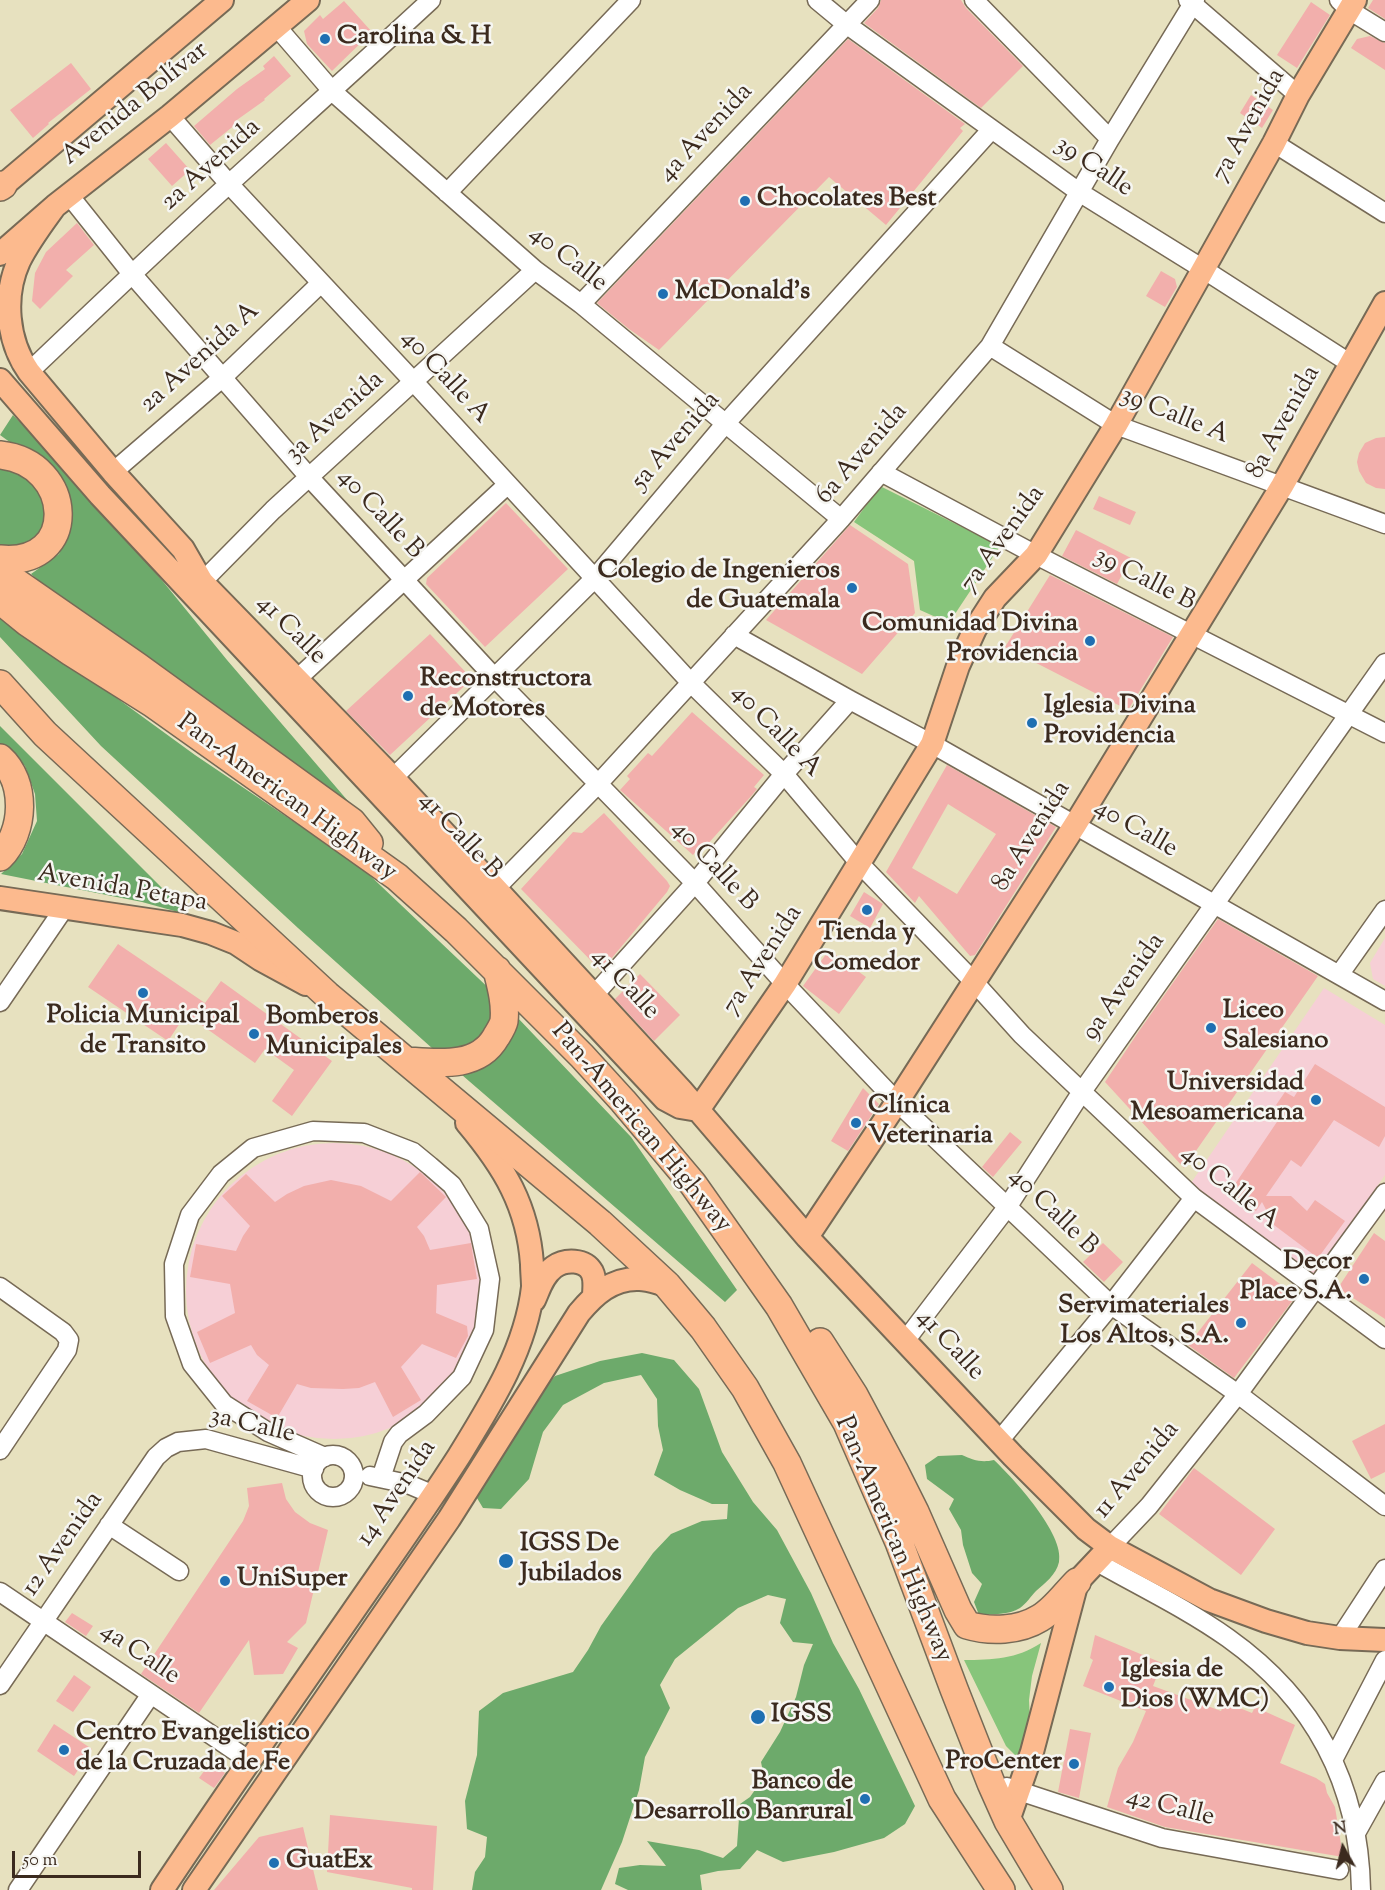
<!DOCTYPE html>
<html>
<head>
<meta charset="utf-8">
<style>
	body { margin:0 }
	#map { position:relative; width:1385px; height:1890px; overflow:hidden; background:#e7e1bf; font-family:"Sorts Mill Goudy",serif }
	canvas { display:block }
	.north { position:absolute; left:1313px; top:1818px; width:60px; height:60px; -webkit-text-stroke:4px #f6f6f2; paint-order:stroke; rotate:352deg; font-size:16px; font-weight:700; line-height:24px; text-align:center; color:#3b2a1e }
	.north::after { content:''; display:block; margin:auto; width:21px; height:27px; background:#3b2a1e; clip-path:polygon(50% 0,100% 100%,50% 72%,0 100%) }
	.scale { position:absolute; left:12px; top:1851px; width:129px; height:27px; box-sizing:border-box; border:3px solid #3b2a1e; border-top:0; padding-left:8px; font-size:18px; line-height:21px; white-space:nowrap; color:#3b2a1e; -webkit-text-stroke:4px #f6f6f2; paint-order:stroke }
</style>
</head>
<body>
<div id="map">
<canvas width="1385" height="1890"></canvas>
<div class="north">N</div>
<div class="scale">50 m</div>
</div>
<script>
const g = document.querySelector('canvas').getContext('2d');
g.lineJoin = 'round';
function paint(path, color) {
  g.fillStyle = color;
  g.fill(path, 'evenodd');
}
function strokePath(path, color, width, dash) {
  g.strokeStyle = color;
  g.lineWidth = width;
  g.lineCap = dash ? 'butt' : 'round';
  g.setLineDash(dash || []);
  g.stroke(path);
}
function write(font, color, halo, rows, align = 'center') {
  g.font = font + ' "Sorts Mill Goudy",serif';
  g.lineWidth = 5;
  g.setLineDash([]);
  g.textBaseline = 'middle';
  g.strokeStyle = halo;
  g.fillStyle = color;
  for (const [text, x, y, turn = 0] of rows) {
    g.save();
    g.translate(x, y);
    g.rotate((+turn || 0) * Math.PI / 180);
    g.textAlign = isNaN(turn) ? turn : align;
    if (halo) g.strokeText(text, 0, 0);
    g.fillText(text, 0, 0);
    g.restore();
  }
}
const built = new Path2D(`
	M1385 938V986L1373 979 1370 963Z
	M1324 988 1385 1025V1175L1315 1276 1191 1183Z
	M186 1291a148 148 0 1 1 296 0a148 148 0 1 1-296 0Z`);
const green = new Path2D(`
	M880 486 1000 546 949 623 920 610 914 561 854 522Z
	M1041 1643 1032 1676 1029 1700 1030 1721 1025 1752 1015 1755 1006 1746 964 1660C992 1660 1017 1659 1041 1643Z`);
const forest = new Path2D(`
	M13 415 112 519 227 660 366 822 102 636 31 574 59 554 70 528 68 493 47 469 0 435Z
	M0 466 19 470 38 486 50 520 39 538 18 546 0 549Z
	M0 613 195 755 361 867 497 996 631 1137 737 1290 725 1302 462 1075 298 928 101 746 0 637Z
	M0 726 189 915 142 902 1 874 22 854 37 821 35 794 25 766 16 756 0 744Z
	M642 1353 674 1360 699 1389 722 1452 753 1502 777 1530 811 1593 833 1643 859 1689 915 1806 905 1824 884 1838 834 1852 783 1862 757 1850 740 1869 718 1871 700 1875 702 1890H628L615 1884 619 1868 640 1865 666 1866 647 1841 699 1850 723 1858 737 1846 740 1804 750 1797 764 1777 761 1762 780 1732 796 1697 804 1665 813 1644 793 1642 780 1623 786 1599 768 1595 738 1608 675 1659 660 1685 670 1708 645 1757 639 1790 622 1842 601 1890H472L475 1872 485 1857 487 1837 467 1829 465 1801 477 1755 479 1711 503 1693 573 1672 588 1650 601 1626 653 1553 671 1534 702 1521 727 1519 728 1504H712L680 1490 654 1475 663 1450 658 1426 657 1399 641 1375 604 1383 563 1405 543 1432 529 1479 501 1509 483 1508 474 1493 523 1413 555 1376 600 1361Z
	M962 1455C973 1460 981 1463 994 1460 1013 1478 1065 1534 1059 1562 1056 1575 1045 1583 1036 1591 1031 1596 1026 1604 1020 1608 1009 1615 993 1614 979 1615L974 1602 982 1584 972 1573 963 1545 961 1530 949 1509 954 1499 927 1479 925 1465 938 1456Z`);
const building = new Path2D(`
	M881 0H961L966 8 1023 66 981 108 864 23 878 8Z
	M1373 0H1385V19L1368 8Z
	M344 1 372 32 332 71 307 44 304 31 320 15 323 19Z
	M1311 2 1330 15 1297 68 1277 55Z
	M1370 36 1385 43V70L1351 48 1357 39Z
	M848 39 965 124 960 128 963 131 886 225 829 177 659 350 629 329 597 303Z
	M274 56 291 76 264 99 265 100 234 122 236 124 210 145 194 126 237 89 265 69 263 66Z
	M71 63 91 89 48 123 49 124 33 138 10 110Z
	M1251 95 1273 110 1262 128 1240 113Z
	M166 143 190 170 172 186 148 159Z
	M77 223 94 245 66 270 73 276 40 309 32 301 35 273 46 252Z
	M1161 271 1175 279 1177 287 1165 307 1146 296Z
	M1385 437V489L1376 488 1366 483 1359 471 1357 462 1359 453 1365 443 1376 438Z
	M1099 496 1136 512 1130 525 1093 509Z
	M506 503 568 569 485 647 426 584 427 578Z
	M850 525 908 564 915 613 862 674 766 620Z
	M1076 530 1131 558 1117 584 1062 556Z
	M1050 575 1173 637 1128 710 1005 647Z
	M430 634 472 679 390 755 346 711Z
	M692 712 764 775 754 787 757 789 753 794 705 847 702 844 693 855 620 790 630 779 627 776 648 753 652 756Z
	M947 765 1056 827 975 955 970 956 919 896 915 903 886 872ZM948 804 996 834 957 894 912 868Z
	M604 813 667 881 670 886 667 892 601 971 521 889 573 832 582 833Z
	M864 892 883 904 870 928 850 916Z
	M1218 919 1318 976 1184 1168 1105 1082 1139 1031Z
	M118 944 205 1003 221 981 332 1061 292 1116 272 1101 294 1070 265 1049 255 1063 186 1014 168 1041 88 987Z
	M829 950 866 977 839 1014 803 986Z
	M640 974 680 1015 654 1041 615 999Z
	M1315 1064 1385 1107V1136L1379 1147 1334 1120 1301 1167 1291 1160 1266 1196H1291L1307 1211 1315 1200 1345 1221 1318 1258 1274 1225 1262 1202 1256 1211 1229 1193 1285 1110 1276 1105 1285 1092 1294 1097Z
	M863 1088 879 1104 848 1151 831 1141Z
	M1010 1132 1022 1142 993 1177 982 1167Z
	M420 1172 446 1197 417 1227 424 1236 430 1250 471 1243 473 1256 477 1279 437 1285 436 1313 467 1326 468 1336 456 1358 422 1344 401 1367 421 1400 393 1417 375 1382 359 1388 343 1389 311 1388 297 1384 277 1418 247 1401 269 1365 257 1355 251 1345 210 1363 197 1332 235 1313 230 1284 190 1277 196 1244 236 1251 243 1236 250 1226 222 1196 246 1174 275 1202 287 1194 304 1186 331 1180 361 1186 391 1201Z
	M1374 1233 1385 1241V1319L1338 1288Z
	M1103 1243 1123 1262 1104 1282 1083 1262Z
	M1252 1263 1296 1296 1234 1378 1188 1345Z
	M1385 1424V1472L1371 1479 1352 1441Z
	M1194 1468 1275 1529 1241 1575 1159 1514Z
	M282 1483 286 1499 295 1512 310 1523 328 1530 306 1623 287 1642 298 1648 283 1674 254 1675 249 1640 199 1713 141 1674 243 1521 249 1506 247 1488Z
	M72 1613 93 1626 86 1636 65 1622Z
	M1095 1635 1162 1663 1153 1686 1221 1711 1225 1702 1252 1713 1255 1707 1295 1725 1280 1763 1316 1778 1325 1784 1327 1793 1335 1807 1343 1857 1165 1827 1107 1807 1118 1768 1133 1742 1146 1711 1083 1686 1093 1660 1090 1658Z
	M74 1675 91 1687 73 1712 56 1701Z
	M54 1724 92 1749 74 1776 37 1751Z
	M1070 1729 1091 1733 1079 1798 1058 1792Z
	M210 1763 225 1773 214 1788 199 1778Z
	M330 1815 437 1826 433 1890H412V1888L327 1872Z
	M303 1827 318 1890H214L259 1837Z`);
const minor = new Path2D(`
	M817 0 846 24 1079 192 1203 269 1351 364
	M974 0 1110 139
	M1188 0 1298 95
	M1339 0 1349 10 1385 32
	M276 26 333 92 535 270 581 304 841 519
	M170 116 229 184 413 381 691 683 784 774 860 864 975 983 1022 1035 1194 1198 1385 1339
	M1274 143 1385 213
	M447 193 631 0
	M69 195 132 274 309 477 494 677 695 883 785 984 897 1102 1111 1305 1238 1394 1385 1506
	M581 304 870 0
	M990 346 1116 425 1385 524
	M29 372C95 309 161 246 229 184 296 123 364 62 431 0
	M113 472 222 378 321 283
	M881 472 1036 555 1385 733
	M202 582 273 510 535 270
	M734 635 850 700 932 744 1385 1001
	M297 679 507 485
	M393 778 595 578 725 424 991 130
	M496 888 598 784 841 519 990 346 1110 139 1195 0
	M1339 975 1385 910
	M594 995 695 883 784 774 850 700
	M0 1002 65 907
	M0 1287 63 1332 69 1340 67 1350 0 1450
	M905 1341 1008 1206 1081 1093 1385 663
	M999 1441 1111 1305 1194 1198
	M312 1476a21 21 0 1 1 42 0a21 21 0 1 1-42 0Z
	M325 1457 268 1432 224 1404 192 1364 175 1316 174 1264 190 1215 221 1174 253 1148 313 1131 364 1133 413 1152 430 1166 452 1185 479 1229 490 1279 484 1330 462 1377 426 1414 399 1434 393 1442 381 1478
	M370 1476 408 1484 434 1495
	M109 1525 179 1571
	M1110 1547 1149 1506 1238 1394 1385 1193
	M1097 1562C1141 1587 1187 1609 1228 1638 1315 1700 1359 1784 1361 1890
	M0 1592 250 1761
	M1340 1638 1385 1569
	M0 1685 156 1457 166 1448 178 1442 206 1439 314 1469
	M1333 1760 1385 1660
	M1007 1787 1162 1838 1339 1870
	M1356 1833 1385 1781
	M18 1890 151 1694`);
const major = new Path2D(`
	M0 188 222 0
	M55 206C42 224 29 241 19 261 3 296 7 341 29 372L113 472 183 549 202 582 393 778 448 837 681 1090 807 1237 1013 1456 1086 1529 1110 1547 1209 1600 1266 1621 1307 1633 1340 1638 1385 1640
	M0 254 55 206 170 116 308 0
	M0 380 100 495 665 1099 680 1107 698 1110 785 984 932 744 958 666 975 629 995 598 1036 555 1116 425 1274 143 1298 95 1355 0
	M0 898 182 925 211 933 236 943 260 959 306 984
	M807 1237 897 1102 1075 825 1282 486 1385 303
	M534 1300C539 1289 543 1275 554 1267 565 1259 585 1259 592 1272 596 1280 594 1288 594 1296
	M1008 1821 1032 1752 1077 1582 1110 1547
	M162 1890C224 1797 288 1705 352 1613 388 1561 425 1509 459 1456 491 1404 526 1349 533 1287 533 1280 532 1272 532 1264 528 1206 504 1167 467 1123
	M194 1890 449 1519 579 1313C594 1295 612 1278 639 1279 648 1279 658 1283 667 1285`);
const highway = new Path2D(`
	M0 187 3 185
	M0 455C75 463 80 567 0 559
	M0 571 137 666 352 822 369 843
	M0 600 27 622 71 652 152 703 397 877 456 930 582 1056 623 1101 693 1184 779 1306 847 1423 899 1542 954 1689 991 1783 1008 1821 1049 1890
	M0 684 45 734 327 995 600 1223 667 1285 703 1328 745 1388 787 1463 942 1799 1001 1890
	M0 758C27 782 25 832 0 857
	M407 1061C437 1063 478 1069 496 1037 499 1032 503 1026 504 1021 506 1004 501 986 497 970
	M820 1342 854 1395 894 1470 915 1512 958 1610 967 1625C990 1632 1019 1631 1040 1618 1054 1610 1065 1594 1077 1582`);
const markers = [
	[325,39,6,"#1f6fb2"],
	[745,201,6,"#1f6fb2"],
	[663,294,6,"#1f6fb2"],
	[852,588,6,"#1f6fb2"],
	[1090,641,6,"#1f6fb2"],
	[408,696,6,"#1f6fb2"],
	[1032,723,6,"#1f6fb2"],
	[867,910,6,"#1f6fb2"],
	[143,993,6,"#1f6fb2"],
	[1211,1028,6,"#1f6fb2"],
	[254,1034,6,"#1f6fb2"],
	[1316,1100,6,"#1f6fb2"],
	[856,1123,6,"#1f6fb2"],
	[1364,1279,6,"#1f6fb2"],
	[1241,1323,6,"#1f6fb2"],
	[506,1561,8,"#1f6fb2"],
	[225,1581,6,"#1f6fb2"],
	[1109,1687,6,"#1f6fb2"],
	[758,1717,8,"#1f6fb2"],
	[64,1750,6,"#1f6fb2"],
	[1074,1764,6,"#1f6fb2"],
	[865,1799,6,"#1f6fb2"],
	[274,1863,6,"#1f6fb2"]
];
const poiNames = [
	["Carolina & H",337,39],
	["Chocolates Best",757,201],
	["McDonald's",675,294],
	["Colegio de Ingenieros",840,573,"right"],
	["de Guatemala",840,603,"right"],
	["Comunidad Divina",1078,626,"right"],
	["Providencia",1078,656,"right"],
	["Reconstructora",420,681],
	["de Motores",420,711],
	["Iglesia Divina",1044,708],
	["Providencia",1044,738],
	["Tienda y",867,935,"center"],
	["Comedor",867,965,"center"],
	["Liceo",1223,1013],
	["Salesiano",1223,1043],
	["Policia Municipal",143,1018,"center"],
	["de Transito",143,1048,"center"],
	["Bomberos",266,1019],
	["Municipales",266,1049],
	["Universidad",1304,1085,"right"],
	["Mesoamericana",1304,1115,"right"],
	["Clínica",868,1108],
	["Veterinaria",868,1138],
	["Decor",1352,1264,"right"],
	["Place S.A.",1352,1294,"right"],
	["Servimateriales",1229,1308,"right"],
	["Los Altos, S.A.",1229,1338,"right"],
	["IGSS De",520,1546],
	["Jubilados",520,1576],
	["UniSuper",237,1581],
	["Iglesia de",1121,1672],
	["Dios (WMC)",1121,1702],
	["IGSS",771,1717],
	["Centro Evangelistico",76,1735],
	["de la Cruzada de Fe",76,1765],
	["ProCenter",1062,1764,"right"],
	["Banco de",853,1784,"right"],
	["Desarrollo Banrural",853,1814,"right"],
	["GuatEx",286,1863]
];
const streetNames = [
	["Avenida Bolívar",136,105,-39],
	["7a Avenida",1250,126,-61],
	["4a Avenida",707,134,-47],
	["2a Avenida",212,166,-42],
	["39 Calle",1093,168,34],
	["40 Calle",567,260,38],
	["2a Avenida A",201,359,-42],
	["40 Calle A",444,378,47],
	["39 Calle A",1174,417,22],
	["3a Avenida",336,418,-42],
	["8a Avenida",1285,423,-61],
	["5a Avenida",677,442,-49],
	["6a Avenida",863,455,-49],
	["40 Calle B",379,515,47],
	["7a Avenida",1004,540,-54],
	["39 Calle B",1144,581,27],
	["41 Calle",290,631,45],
	["40 Calle A",775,732,46],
	["Pan-American Highway",286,799,36],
	["40 Calle",1135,830,30],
	["41 Calle B",459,837,47],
	["8a Avenida",1033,837,-58],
	["40 Calle B",713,867,47],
	["Avenida Petapa",122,890,10],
	["7a Avenida",764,961,-57],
	["41 Calle",624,985,47],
	["9a Avenida",1125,988,-55],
	["Pan-American Highway",640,1129,50],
	["40 Calle A",1229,1189,39],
	["40 Calle B",1052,1213,44],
	["41 Calle",949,1346,47],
	["3a Calle",252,1427,13],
	["11 Avenida",1138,1471,-50],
	["14 Avenida",398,1494,-56],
	["Pan-American Highway",892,1540,67],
	["12 Avenida",64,1545,-55],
	["4a Calle",139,1655,34],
	["42 Calle",1170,1809,14]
];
paint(built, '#f6cfd6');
paint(green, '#87c57b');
paint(forest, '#6daa6b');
paint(building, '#f2afac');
strokePath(minor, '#776a56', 21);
strokePath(major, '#776a56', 26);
strokePath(highway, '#776a56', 30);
strokePath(minor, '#fff', 18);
strokePath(major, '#fcba8e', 22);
strokePath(highway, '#fcba8e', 27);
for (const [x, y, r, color] of markers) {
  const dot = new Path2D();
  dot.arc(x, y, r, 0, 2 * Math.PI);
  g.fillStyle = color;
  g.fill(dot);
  strokePath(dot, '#f6f6f2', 2);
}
write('bold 26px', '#3b2a1e', '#f6f6f2', poiNames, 'left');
write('26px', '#3b2a1e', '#f6f6f2', streetNames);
</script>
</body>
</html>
